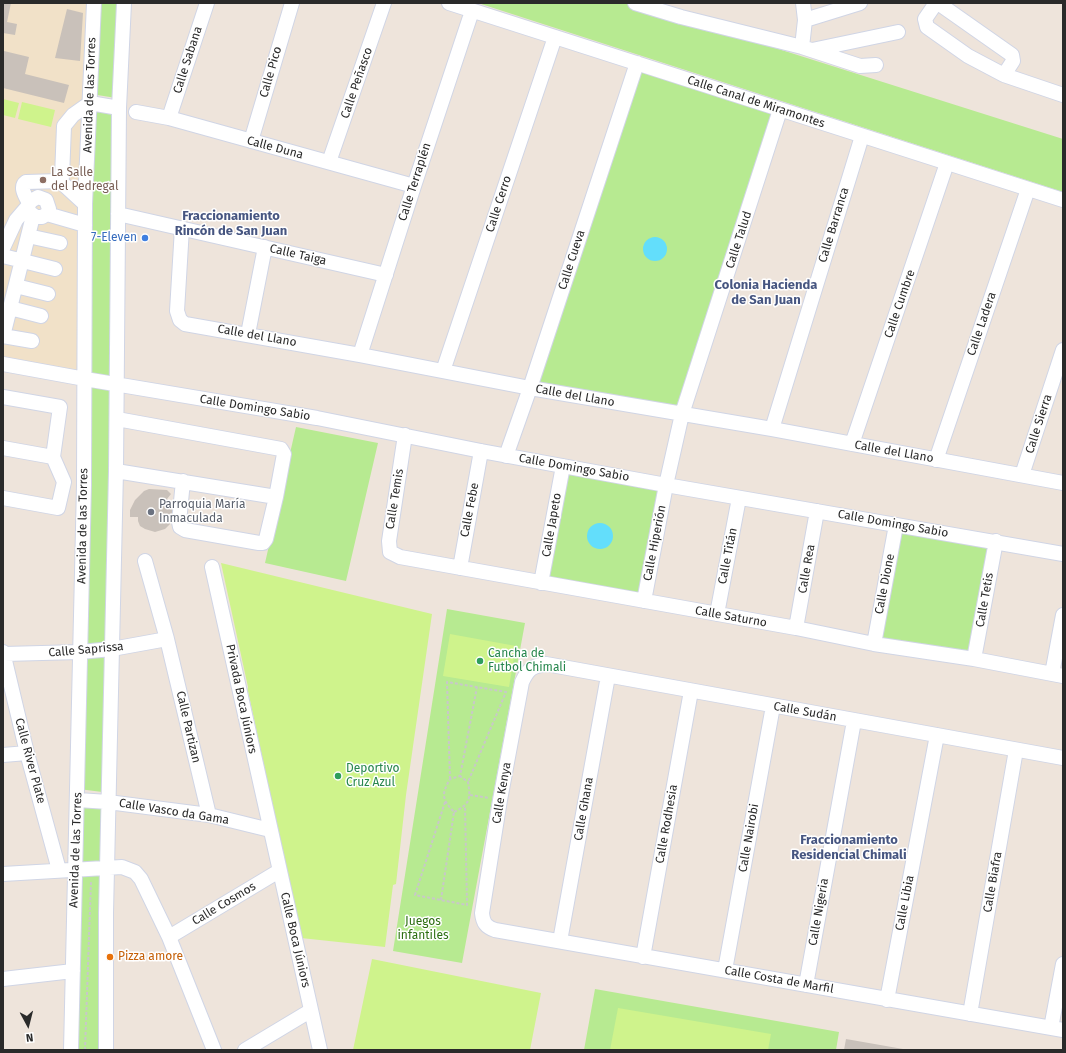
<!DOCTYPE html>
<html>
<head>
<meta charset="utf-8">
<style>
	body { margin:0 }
	#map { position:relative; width:1066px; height:1053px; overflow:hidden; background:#eee4db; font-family:"Fira Sans",sans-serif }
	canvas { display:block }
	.frame { position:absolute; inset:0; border:4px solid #2a2a2a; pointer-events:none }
	.north { position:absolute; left:8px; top:1005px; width:40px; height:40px; -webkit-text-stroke:3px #fff; paint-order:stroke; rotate:173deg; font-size:11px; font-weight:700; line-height:16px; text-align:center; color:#2a2a2a }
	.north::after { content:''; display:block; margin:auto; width:14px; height:18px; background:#2a2a2a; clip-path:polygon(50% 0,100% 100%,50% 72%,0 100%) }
</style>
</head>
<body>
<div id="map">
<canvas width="1066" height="1053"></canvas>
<div class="frame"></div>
<div class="north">N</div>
</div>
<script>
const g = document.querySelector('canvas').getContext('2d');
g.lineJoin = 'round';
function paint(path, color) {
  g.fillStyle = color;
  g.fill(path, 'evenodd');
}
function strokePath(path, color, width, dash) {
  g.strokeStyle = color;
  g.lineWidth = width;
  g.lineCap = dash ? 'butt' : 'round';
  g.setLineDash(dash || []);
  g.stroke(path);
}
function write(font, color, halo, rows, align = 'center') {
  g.font = font + ' "Fira Sans",sans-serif';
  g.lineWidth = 3;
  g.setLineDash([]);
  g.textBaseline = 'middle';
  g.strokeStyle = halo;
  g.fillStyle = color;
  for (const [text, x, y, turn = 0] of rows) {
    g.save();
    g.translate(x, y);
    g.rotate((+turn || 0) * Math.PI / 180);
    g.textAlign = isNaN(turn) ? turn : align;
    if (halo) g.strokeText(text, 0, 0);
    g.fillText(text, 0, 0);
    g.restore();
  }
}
const education = new Path2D(`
	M3 3H88L77 371 3 357Z`);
const green = new Path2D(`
	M96 3H120L116 98 91 94Z
	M478 3H633L1063 139V192Z
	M639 68 777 114 679 410 535 387Z
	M92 105 116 108 111 378 88 373Z
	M86 383 116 388 114 645 76 648Z
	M296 427 378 443 346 581 265 563Z
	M565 469 664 486 643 600 542 583Z
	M899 530 992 548 970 660 876 643Z
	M447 609 525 623 462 963 393 951Z
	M114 651 110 793 71 788 76 655Z
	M72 794 115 800V862L70 865Z
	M114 872 113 992 110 1050H64L70 875Z
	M595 989 839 1032 836 1050H584Z`);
const pitch = new Path2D(`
	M3 99 19 103 15 118 3 115Z
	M22 102 55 110 51 127 18 119Z
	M221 563 432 614 406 795 396 884 393 885 385 947 301 938 248 691H247L248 687Z
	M450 634 516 646 509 687 443 676Z
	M372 959 541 993 530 1050H353Z
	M618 1008 771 1034 768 1050H610Z`);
const water = new Path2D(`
	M643 249a12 12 0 1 1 24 0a12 12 0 1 1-24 0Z
	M587 536a13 13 0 1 1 26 0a13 13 0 1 1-26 0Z`);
const building = new Path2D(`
	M3 3H11L7 22 17 24 15 35 3 33Z
	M67 9 83 13 80 61 55 58Z
	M4 51 29 57 25 74 69 85 64 103 3 88V57Z
	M149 489 167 490 171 494 167 499 171 503H173V518L170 524 165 529 155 532 145 529 140 526 138 521V517H130V510L135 500 144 491Z
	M846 1039 903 1049V1050H844Z`);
const path = new Path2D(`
	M450 779 447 682 506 692 468 782
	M470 795 489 798
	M445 802 415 895 467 905 465 806
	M454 812C470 804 471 799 468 782L460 776
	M441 900 454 812C442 799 441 795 450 779L460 776 477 687
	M85 1050 91 881`);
const minor = new Path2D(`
	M449 3 1063 200
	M635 3 681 17 802 47
	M803 3 805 20 802 47 860 66 876 65
	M936 3 925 19 927 27 968 56 1004 75 1013 61 1012 55 938 3
	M805 20 860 3
	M812 50 898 32
	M1004 75 1063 95
	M136 112 169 118 414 186
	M169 118 207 3
	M251 141 292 3
	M329 162 384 3
	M60 181 85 204
	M29 203C26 197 19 187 26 182L60 181 62 177 64 126 73 115 90 103 119 108
	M47 214 49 209 46 200 38 197 31 201 28 206 29 212 36 217H42L47 214 85 225
	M118 214 386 275
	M182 228 177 311 180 320 185 324 360 355 530 388 772 429 1063 483
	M28 236 60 243
	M3 248 16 220 28 206
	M3 256 55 269
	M16 286 48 294
	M10 308 41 316
	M248 334 265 247
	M3 336 33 216
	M3 336 32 341
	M360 355 414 186 472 11
	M3 364 85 379 317 418 481 451 666 485 1063 554
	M443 371 555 37
	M3 397 60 407 53 457 64 482 58 508 3 498
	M117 419 281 449 284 454 276 497 266 539 263 543H259L185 530 180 527 179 522 183 481
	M772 429 862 136
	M405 435 389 541 390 552 400 557 796 628 874 644 974 659 1063 676
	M852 444 947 163
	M3 448 53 457
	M506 456 530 388 637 63
	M936 460 1028 189
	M116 471 276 497
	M1022 475 1063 350
	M145 561 167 639 209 815
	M212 567 320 1050
	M460 568 481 451
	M541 583 563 466
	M644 601 666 485 682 414 780 110
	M717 614 739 498
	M796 628 817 511
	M874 644 896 525
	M3 652 27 753 59 870
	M4 654 80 652 112 649 167 639
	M974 659 996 541
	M1052 674 1063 615
	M3 755 27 753
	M1063 758 546 664C532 666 528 669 522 682L500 800 482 913C483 923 486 927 495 930L1063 1030
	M78 800 108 802 209 815 270 830
	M3 874 122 867 135 872 141 879 169 937 214 1050
	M169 937 279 871
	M560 941 608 676
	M643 957 691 691
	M725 970 773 706
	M3 979 73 971
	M806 985 854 721
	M887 1000 937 735
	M970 1014 1016 750
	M1051 1028 1063 964
	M71 1050 84 485 85 204 94 3
	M106 1050V913L116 471 119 108 124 3
	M245 1050 310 1011`);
const markers = [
	[43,180,4,"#8d6e63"],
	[145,238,4,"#3f7fe0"],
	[151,512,4,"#6b7280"],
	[480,661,4,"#2e9e5b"],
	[338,776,4,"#2e9e5b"],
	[110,957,4,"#e8710a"]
];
const streetNames = [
	["Calle Sabana",188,60,-72],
	["Calle Pico",271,72,-74],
	["Calle Peñasco",357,83,-71],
	["Avenida de las Torres",90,95,-88],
	["Calle Canal de Miramontes",756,102,18],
	["Calle Duna",275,148,15],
	["Calle Terraplén",415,182,-72],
	["Calle Cerro",499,204,-72],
	["Calle Barranca",834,225,-73],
	["Calle Talud",739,240,-72],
	["Calle Taiga",298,255,13],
	["Calle Cueva",572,260,-72],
	["Calle Cumbre",900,304,-71],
	["Calle Ladera",982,324,-71],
	["Calle del Llano",257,336,10],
	["Calle del Llano",575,396,10],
	["Calle Domingo Sabio",255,408,9],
	["Calle Sierra",1039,424,-72],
	["Calle del Llano",894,452,10],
	["Calle Domingo Sabio",574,468,10],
	["Calle Temis",395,499,-81],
	["Calle Febe",470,510,-79],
	["Calle Domingo Sabio",893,524,10],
	["Calle Japeto",552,525,-80],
	["Avenida de las Torres",83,526,-89],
	["Calle Hiperión",655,543,-79],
	["Calle Titán",728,556,-79],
	["Calle Rea",807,569,-80],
	["Calle Dione",885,584,-79],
	["Calle Tetis",985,600,-80],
	["Calle Saturno",731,617,10],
	["Calle Saprissa",86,650,-5],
	["Privada Boca Júniors",241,699,78],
	["Calle Sudán",805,712,10],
	["Calle Partizan",188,727,77],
	["Calle River Plate",30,761,75],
	["Calle Kenya",502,793,-80],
	["Calle Ghana",584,809,-80],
	["Calle Vasco da Gama",174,812,9],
	["Calle Rodhesia",667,824,-80],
	["Calle Nairobi",749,838,-80],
	["Avenida de las Torres",76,850,-88],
	["Calle Biafra",993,882,-80],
	["Calle Libia",905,903,-79],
	["Calle Cosmos",224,904,-31],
	["Calle Nigeria",819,912,-80],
	["Calle Boca Júniors",295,940,77],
	["Calle Costa de Marfil",779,980,10]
];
const educationNames = [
	["La Salle",51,173],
	["del Pedregal",51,187]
];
const shopNames = [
	["7-Eleven",137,238]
];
const worshipNames = [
	["Parroquia María",159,505],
	["Inmaculada",159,519]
];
const leisureNames = [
	["Cancha de",488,654],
	["Futbol Chimali",488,668],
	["Deportivo",346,769],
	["Cruz Azul",346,783]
];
const parkNames = [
	["Juegos",423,922],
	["infantiles",423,936]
];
const foodNames = [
	["Pizza amore",118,957]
];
const neighbourhoodNames = [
	["Fraccionamiento",231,216],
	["Rincón de San Juan",231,231],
	["Colonia Hacienda",766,285],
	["de San Juan",766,300],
	["Fraccionamiento",849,840],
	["Residencial Chimali",849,855]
];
paint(education, '#f1e1c8');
paint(green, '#b7ea91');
paint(pitch, '#cff38c');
paint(water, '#63defb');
paint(building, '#c9c1ba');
strokePath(minor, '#d0d5e5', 16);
strokePath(path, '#c8c8c8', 2, [3, 2]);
strokePath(minor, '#fff', 14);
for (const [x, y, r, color] of markers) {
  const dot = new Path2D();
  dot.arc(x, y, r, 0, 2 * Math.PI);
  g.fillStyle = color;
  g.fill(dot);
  strokePath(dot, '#fff', 1.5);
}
write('12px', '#2a2a2a', '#fff', streetNames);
write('12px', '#785e54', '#fff', educationNames, 'left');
write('12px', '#366cbe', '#fff', shopNames, 'right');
write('12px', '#5b616d', '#fff', worshipNames, 'left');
write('12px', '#27864d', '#fff', leisureNames, 'left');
write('12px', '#2d6f12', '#fff', parkNames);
write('12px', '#c56008', '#fff', foodNames, 'left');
write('bold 13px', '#465580', '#fff', neighbourhoodNames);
</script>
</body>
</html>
